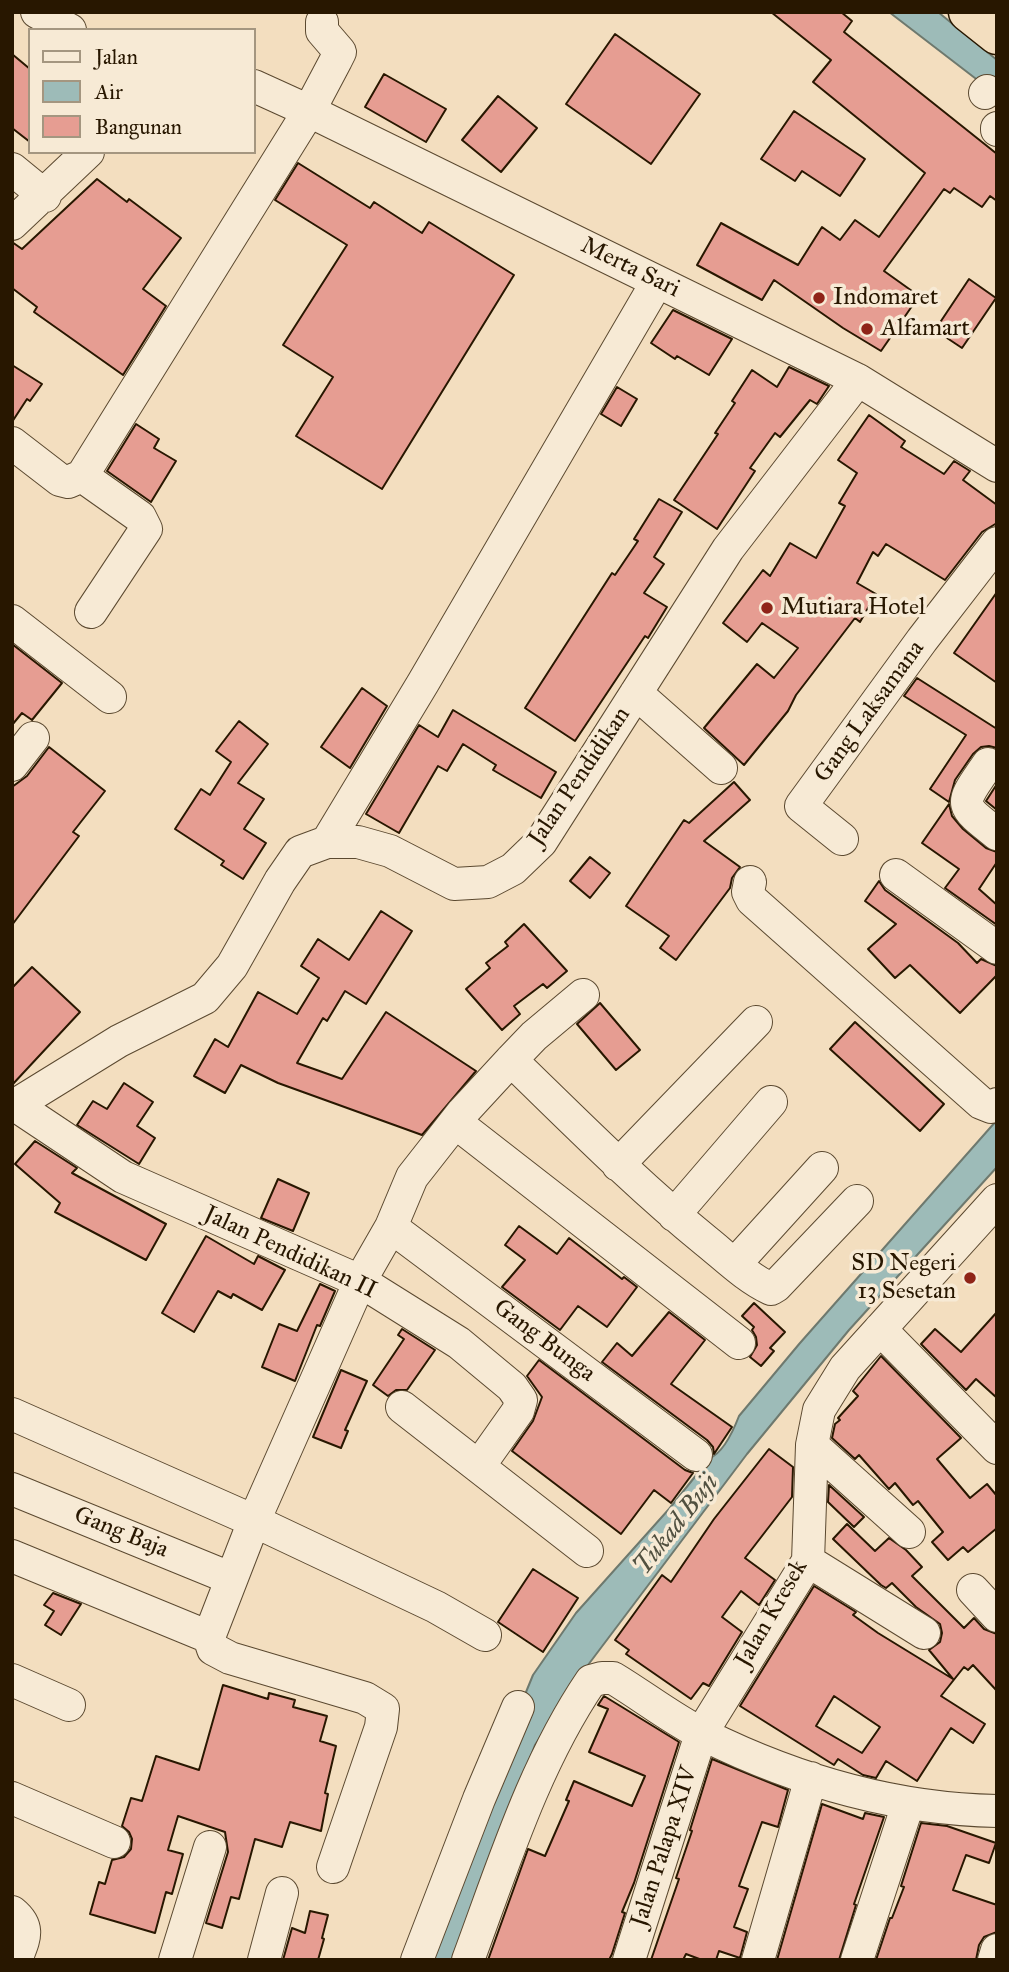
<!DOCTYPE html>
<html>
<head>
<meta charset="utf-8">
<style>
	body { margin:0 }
	#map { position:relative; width:1009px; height:1972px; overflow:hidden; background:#f3debf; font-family:"IM FELL Great Primer",serif }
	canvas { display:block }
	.frame { position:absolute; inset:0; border:14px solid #281700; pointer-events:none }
	.legend { position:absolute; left:28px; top:28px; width:228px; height:126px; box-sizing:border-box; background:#f7ead5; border:2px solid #a49680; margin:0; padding:9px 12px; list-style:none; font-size:21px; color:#281700 }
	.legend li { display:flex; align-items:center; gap:14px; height:35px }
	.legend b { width:35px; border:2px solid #a49680 }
</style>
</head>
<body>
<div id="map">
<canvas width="1009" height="1972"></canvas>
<div class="frame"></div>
<ul class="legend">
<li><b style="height:9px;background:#f7ead5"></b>Jalan</li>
<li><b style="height:19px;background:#9dbbb8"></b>Air</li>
<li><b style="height:19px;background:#e69d92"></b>Bangunan</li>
</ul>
</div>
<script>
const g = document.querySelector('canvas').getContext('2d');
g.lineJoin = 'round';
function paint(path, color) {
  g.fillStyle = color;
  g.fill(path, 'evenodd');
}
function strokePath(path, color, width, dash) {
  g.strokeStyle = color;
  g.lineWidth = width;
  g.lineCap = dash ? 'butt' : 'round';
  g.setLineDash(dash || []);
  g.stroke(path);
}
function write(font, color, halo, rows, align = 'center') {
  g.font = font + ' "IM FELL Great Primer",serif';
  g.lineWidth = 7;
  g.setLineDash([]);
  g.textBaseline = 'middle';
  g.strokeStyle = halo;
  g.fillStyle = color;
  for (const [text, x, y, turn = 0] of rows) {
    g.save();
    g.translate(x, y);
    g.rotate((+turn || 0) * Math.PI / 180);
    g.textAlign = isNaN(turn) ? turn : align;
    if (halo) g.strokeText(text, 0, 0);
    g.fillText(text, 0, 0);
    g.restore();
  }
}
const water = new Path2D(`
	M889 12H938L997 60V95Z
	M997 1120V1167L849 1330 747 1454 588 1665 535 1745 454 1960H420L469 1831 533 1675 576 1613 669 1509 710 1458C724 1452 734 1429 739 1416L800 1343Z`);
const building = new Path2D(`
	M771 12H841L852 21 844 32 997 154V201L990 196 982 207 954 188 950 193 944 189 884 271 919 296 881 351 843 328 774 280 762 300 697 265 721 223 798 265 822 227 840 240 855 220 879 237 925 173 813 82 831 60Z
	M615 34 700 94 651 164 566 104Z
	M12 54 30 69V142L12 128Z
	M384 74 446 109 426 142 365 107Z
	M498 96 537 128 501 172 462 140Z
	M794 111 865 159 840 196 802 171 795 181 761 159Z
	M298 163 370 208 374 202 422 233 429 222 514 275 382 489 296 436 333 377 283 345 347 245 275 200Z
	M97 179 127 202 129 199 181 238 143 289 166 306 123 375 34 312 37 307 12 288V242L22 249Z
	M969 279 996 298 962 348 935 330Z
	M673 310 732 339 709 375 677 356 675 359 651 343Z
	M12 365 42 384 30 401 27 399 12 422Z
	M789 367 829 386 817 404 810 400 780 437 775 433 750 468 755 471 717 529 674 500 718 434 715 433 735 403 732 401 752 370 777 387Z
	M617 387 637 399 621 426 601 414Z
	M869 415 905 441 901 447 944 474 954 461 970 471 963 480 997 505V523L982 532 945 580 886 544 878 556 873 552 857 583 876 594 860 622 855 618 796 695 788 711 744 765 704 728 757 664 774 678 798 648 762 623 747 642 723 623 763 570 770 576 790 543 816 558 845 506 839 503 857 473 838 460Z
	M136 424 159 439 154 448 176 461 151 502 107 471Z
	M659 499 682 512 654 557 664 564 644 593 667 607 648 638 645 636 575 741 525 708 612 573 615 575 638 541 634 539Z
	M997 592V683L954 653Z
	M12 644 62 683 32 720 22 713 12 725Z
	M917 678 997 729V748L989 746 981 747 973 754 955 780 949 802 930 789 966 735 904 696Z
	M362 688 387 706 350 768 321 747Z
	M453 710 556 772 541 798 493 770 496 765 463 744 447 771 438 766 399 833 366 814 419 725 438 737Z
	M239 721 268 744 238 783 264 799 244 829 266 843 243 879 221 865 224 861 175 829 201 789 210 795 231 762 216 751Z
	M49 747 105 791 73 832 79 836 12 925V787L27 776Z
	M734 782 750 800 704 841 740 867 732 878 730 888 676 960 660 948 669 936 626 906 684 820 689 823Z
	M997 784V810L986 801Z
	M949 804 952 816 963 829 986 848 997 852V862L979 889 997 905V925L945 888 959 869 922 843Z
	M590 857 610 873 590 898 570 881Z
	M879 881 885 890 958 943 977 963 981 959 997 966V975L960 1013 910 965 895 978 868 949 896 924 865 901Z
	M381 911 412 931 366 1004 345 991 327 1021 323 1018 297 1063 342 1079 386 1012 476 1071 422 1135 278 1083 241 1065 225 1093 194 1076 215 1039 228 1047 258 992 297 1014 319 978 301 966 318 939 349 960Z
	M524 924 567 971 547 988 543 984 514 1006 520 1014 502 1030 466 989 490 968 486 963 508 946 505 942Z
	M32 967 80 1012 12 1085V988Z
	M600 1003 640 1050 616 1070 577 1024Z
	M855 1022 944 1104 920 1131 830 1049Z
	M124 1083 153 1102 137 1126 155 1138 139 1164 77 1125 93 1101 107 1109Z
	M35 1141 77 1168 72 1173 166 1224 146 1260 55 1212 60 1203 15 1164Z
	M278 1179 309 1193 293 1231 261 1218Z
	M519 1226 557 1254 569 1238 622 1279 624 1277 637 1287 607 1327 578 1306 560 1330 502 1287 525 1260 505 1245Z
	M206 1236 254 1264 258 1256 285 1270 262 1310 233 1294 231 1298 218 1291 194 1332 162 1313Z
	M320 1284 335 1291 320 1326 317 1325 295 1381 262 1367 279 1324 297 1331Z
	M754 1303 785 1332 770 1348 774 1351 761 1366 750 1357 757 1345 756 1337 752 1330 754 1327 742 1316Z
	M669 1312 705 1340 671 1384 732 1427 714 1454 713 1447 707 1440 602 1362 617 1343 632 1356Z
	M997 1312V1398L976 1379 966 1390 921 1344 935 1329 961 1352Z
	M402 1329 435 1350 407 1390H396L388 1396 373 1385 404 1339 398 1335Z
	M881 1356 961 1438 937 1459 970 1498 987 1484 997 1496V1528L968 1552 963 1547 948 1560 932 1542 943 1532 918 1501 913 1505 895 1483 889 1489 859 1455 855 1459 832 1438 835 1424 840 1420 838 1418 858 1396 853 1391Z
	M539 1360 685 1470 693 1473 671 1503 654 1490 621 1534 512 1451 533 1421 542 1397 527 1376Z
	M341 1370 367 1381 345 1430 348 1431 341 1448 313 1437Z
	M769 1449 793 1467 792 1497 745 1558 775 1580 759 1605 741 1591 722 1617 742 1632 709 1686 703 1683 691 1699 626 1654 629 1650 615 1640 662 1575 671 1582 714 1519Z
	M829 1485 864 1517 854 1527 828 1502Z
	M847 1524 875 1551 889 1538 906 1550 922 1567 912 1576 964 1628 974 1618 984 1629 997 1634V1691L973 1665 968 1670 964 1667 941 1696 985 1724 973 1743 951 1728 917 1781 886 1761 876 1778 863 1775 838 1759 834 1765 740 1706 814 1586 856 1612 853 1615 878 1633 953 1679 929 1650 940 1642 942 1633 940 1624 916 1607 892 1583 886 1588 881 1585 833 1539ZM834 1696 880 1727 862 1753 816 1726Z
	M533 1569 578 1598 543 1652 498 1622Z
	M53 1593 81 1604 61 1635 45 1625 54 1611 44 1605Z
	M223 1685 268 1699 269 1693 295 1700 293 1707 327 1716 320 1741 336 1746 325 1793 328 1794 321 1831 290 1822 282 1847 255 1839 239 1899 231 1897 222 1928 206 1923 228 1852 225 1832 178 1816 168 1850 183 1854 172 1894 166 1892 155 1933 90 1914 99 1882 105 1884 112 1860 124 1857 131 1849 132 1839 129 1832 122 1826 131 1798 142 1801 156 1756 199 1770Z
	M604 1696 679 1742 634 1883 622 1912 625 1913 612 1954 609 1960H488L528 1849 545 1856 569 1801 566 1800 574 1781 632 1806 645 1776 589 1752 608 1709 598 1705Z
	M712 1759 788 1790 778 1827 762 1822 739 1886 748 1889 734 1927 747 1932 740 1958 719 1951 716 1960H702L686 1954 683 1960H651L679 1879 676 1878 692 1831 690 1830Z
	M822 1804 863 1819 865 1813 884 1817 854 1904 856 1905 839 1960H777Z
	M921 1823 947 1826 996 1843 989 1863 966 1855 953 1890 997 1905V1932L984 1937 979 1945 976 1960H876L890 1918H892L904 1887 901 1886Z
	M310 1911 328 1915 322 1938 324 1939 318 1960H283L292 1928 305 1933Z`);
const minor = new Path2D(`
	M37 12 70 30
	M254 86 309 111 858 380 997 466
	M985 93 987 91
	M997 128V130
	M12 169 45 196
	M12 224 88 152
	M12 443 60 480 68 482 82 476 309 111 336 60 340 52 322 31V22
	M82 476 140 517 146 529 91 612
	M12 621 110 697
	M636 693 721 768
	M988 764C960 805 957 803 997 834
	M12 765 33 738
	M842 839 801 806 922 640 997 543
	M327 842 423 683 657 282
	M896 875 997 948
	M750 882 748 892 752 900 981 1103 991 1107 997 1104
	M511 1060C575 1122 637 1185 706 1241 726 1257 747 1278 771 1289L776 1286 857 1201
	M15 1105 123 1177 360 1281 459 1343 512 1387 521 1400 518 1411 479 1466
	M12 1107 119 1041 205 998 232 966 280 881 300 852 327 842H358L390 851 454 884 488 882 513 869 541 842 728 549 858 380
	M455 1122 739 1343
	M618 1165 756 1022
	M674 1215 771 1102
	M391 1227 696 1455
	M735 1264 822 1168
	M880 1329 997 1448
	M402 1407 587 1551
	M12 1414 254 1521 436 1607 485 1635
	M812 1445 909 1532
	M12 1489 230 1578
	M12 1556 209 1637 213 1649 230 1658 365 1698 383 1709 381 1727 333 1867
	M808 1561 924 1633
	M973 1590 997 1616
	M209 1637 254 1521 319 1374 360 1281 391 1227 412 1177 463 1112 511 1060 534 1036 583 995
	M12 1680 69 1705
	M12 1798 114 1842
	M12 1912C32 1928 23 1940 16 1960
	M175 1960 210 1847
	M264 1960 282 1893
	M417 1960 479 1799 518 1707
	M468 1960C503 1866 534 1765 591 1681L602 1678H613C643 1696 672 1719 704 1735 797 1781 893 1809 997 1811
	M629 1960 701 1734 808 1561 812 1445 819 1410 845 1368 997 1200
	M758 1960 811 1778
	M857 1960 908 1804
	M994 1960 997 1950`);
const highway = new Path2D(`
	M968 12 997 35`);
const markers = [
	[819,298,7,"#8f2418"],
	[867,329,7,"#8f2418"],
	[767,608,7,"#8f2418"],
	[970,1278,7,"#8f2418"]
];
const streetNames = [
	["Merta Sari",630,268,26],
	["Gang Laksamana",870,712,-54],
	["Jalan Pendidikan",580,777,-56],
	["Jalan Pendidikan II",290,1253,25],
	["Gang Bunga",544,1341,37],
	["Gang Baja",121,1533,22],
	["Jalan Kresek",772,1614,-60],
	["Jalan Palapa XIV",665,1847,-72]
];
const poiNames = [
	["Indomaret",833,298],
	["Alfamart",881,329],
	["Mutiara Hotel",781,608],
	["SD Negeri",956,1264,"right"],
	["13 Sesetan",956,1292,"right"]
];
const waterNames = [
	["Tukad Buji",677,1525,-52]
];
paint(water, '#9dbbb8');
strokePath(water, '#6e796e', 2);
paint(building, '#e69d92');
strokePath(building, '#281700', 2);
strokePath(minor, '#5b4930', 34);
strokePath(highway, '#281700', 41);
strokePath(minor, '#f7ead5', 32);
strokePath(highway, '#f3debf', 38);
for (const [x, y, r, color] of markers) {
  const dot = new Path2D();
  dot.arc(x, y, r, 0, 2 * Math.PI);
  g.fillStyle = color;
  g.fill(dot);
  strokePath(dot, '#f7ead5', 2.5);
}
write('24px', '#281700', '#f7ead5', streetNames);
write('24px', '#281700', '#f7ead5', poiNames, 'left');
write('italic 26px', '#515040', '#f7ead5', waterNames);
</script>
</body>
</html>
